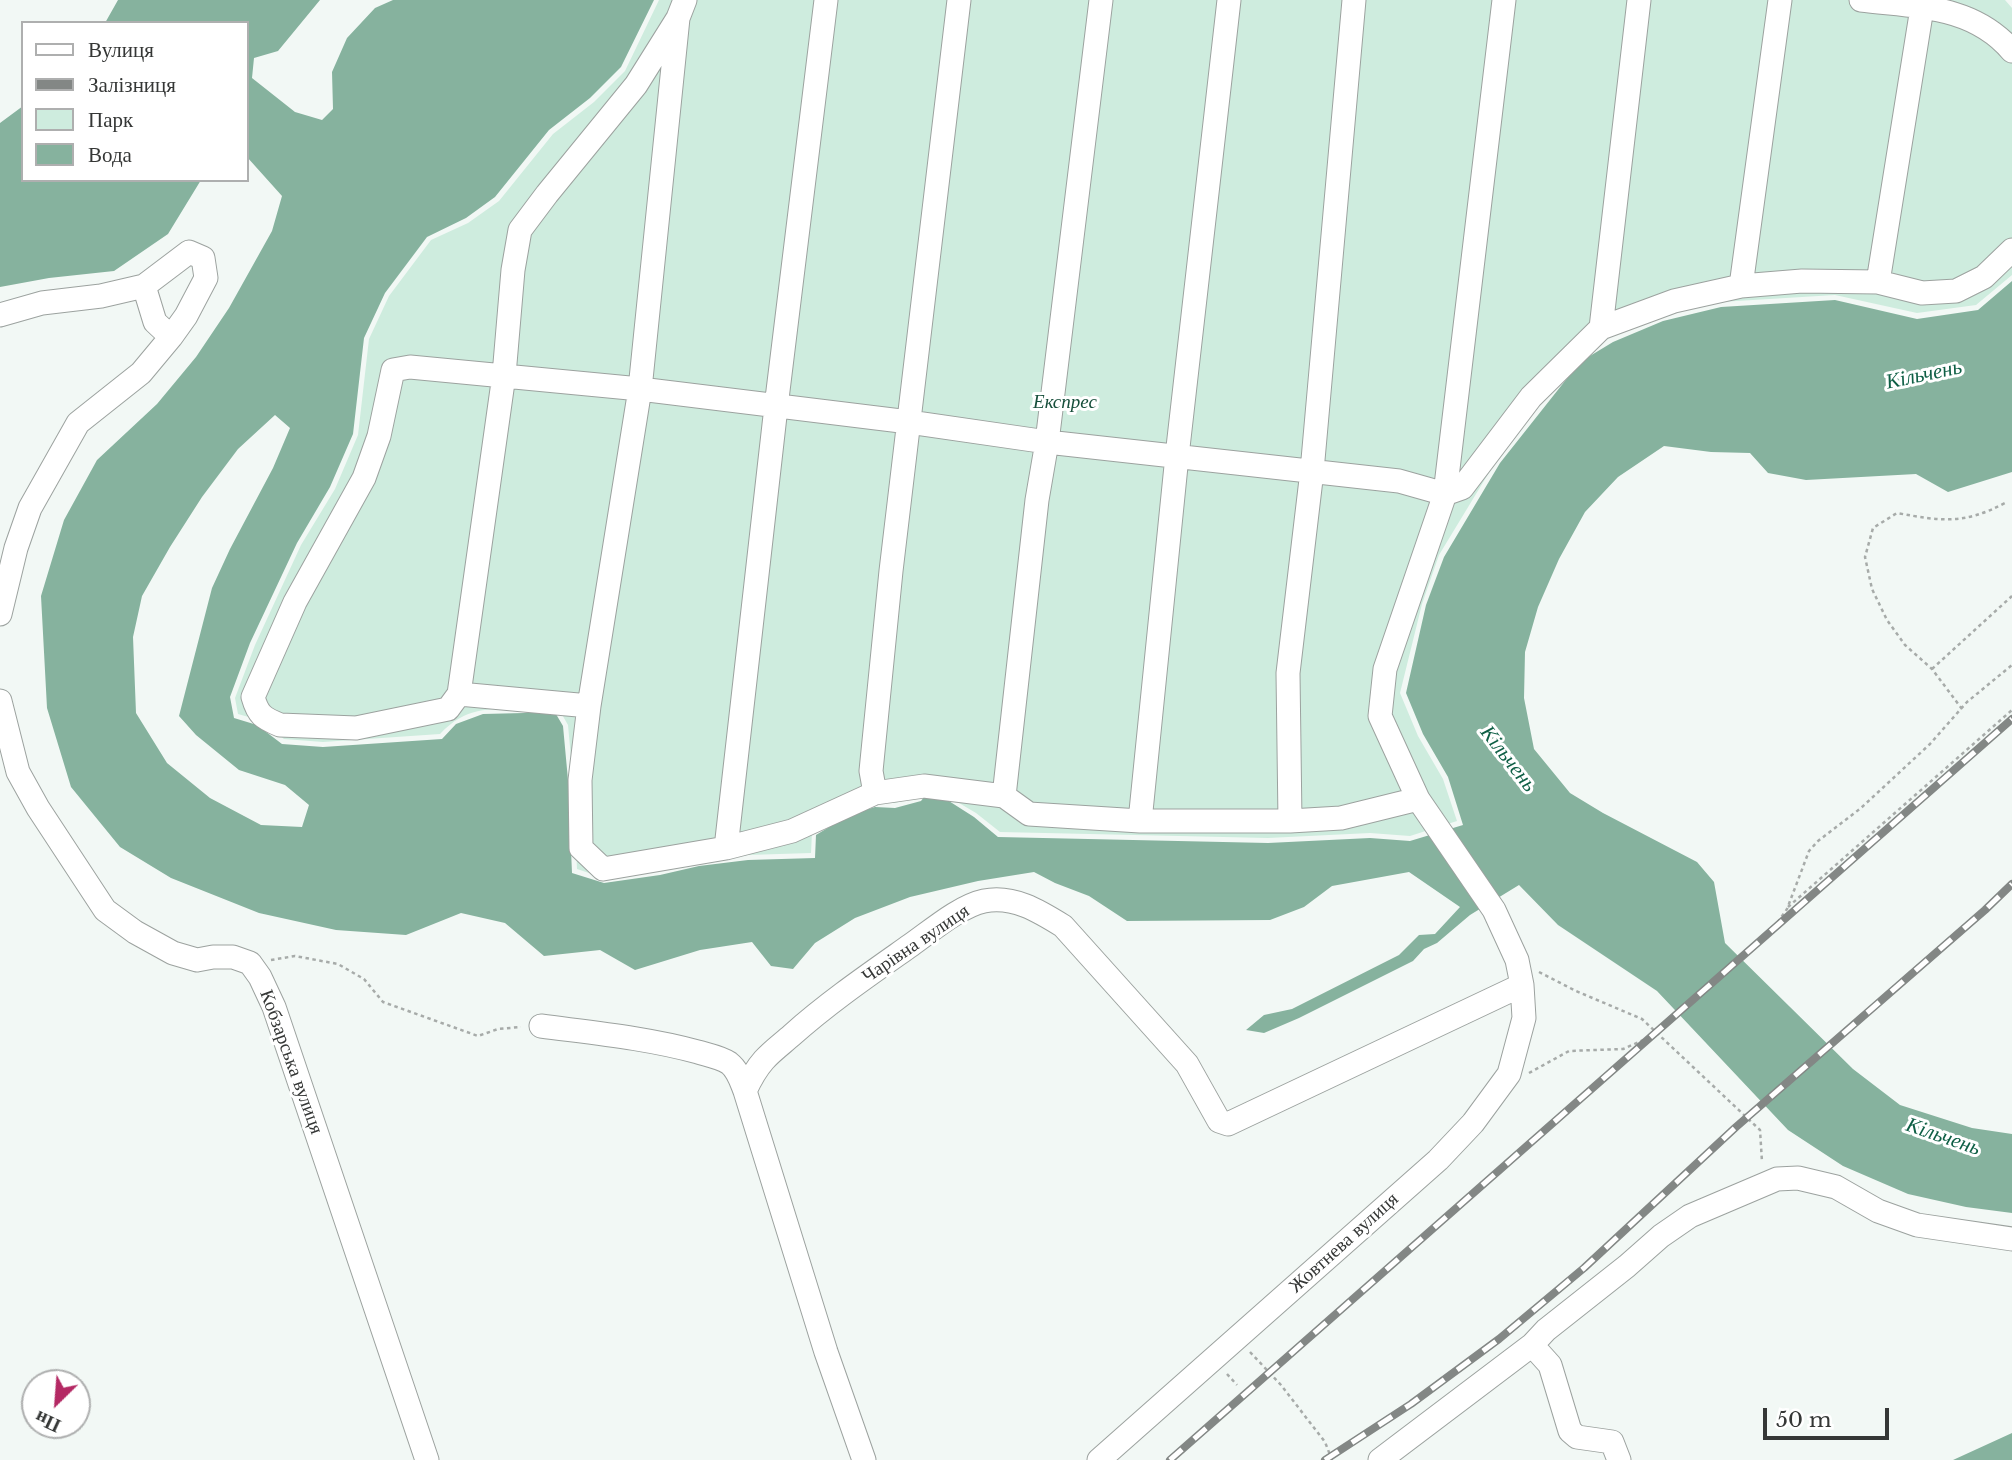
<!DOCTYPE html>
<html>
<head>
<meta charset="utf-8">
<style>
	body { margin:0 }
	#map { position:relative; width:2012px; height:1460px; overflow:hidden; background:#f2f8f5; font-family:"Libre Baskerville",serif }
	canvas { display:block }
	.legend { position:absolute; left:21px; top:21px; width:228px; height:161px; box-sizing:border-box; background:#fff; border:2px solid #aeafaf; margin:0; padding:9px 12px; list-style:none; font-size:21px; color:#353736 }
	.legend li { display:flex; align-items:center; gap:14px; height:35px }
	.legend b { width:35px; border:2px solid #aeafaf }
	.north { position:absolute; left:21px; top:1369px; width:70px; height:70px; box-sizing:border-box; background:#fff; border:2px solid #aeafaf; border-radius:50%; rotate:205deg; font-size:19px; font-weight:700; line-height:28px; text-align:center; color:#353736 }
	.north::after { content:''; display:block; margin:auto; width:24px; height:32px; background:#b42964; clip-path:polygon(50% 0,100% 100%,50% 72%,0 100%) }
	.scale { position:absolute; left:1763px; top:1408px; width:126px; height:32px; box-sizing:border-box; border:4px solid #353736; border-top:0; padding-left:9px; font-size:21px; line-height:24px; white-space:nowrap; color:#353736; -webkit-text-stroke:5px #fff; paint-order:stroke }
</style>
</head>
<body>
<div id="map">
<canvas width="2012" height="1460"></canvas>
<ul class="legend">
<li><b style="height:9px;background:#fff"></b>Вулиця</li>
<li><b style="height:9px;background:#838785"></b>Залізниця</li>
<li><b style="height:19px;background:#ceecde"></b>Парк</li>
<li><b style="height:19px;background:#86b29e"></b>Вода</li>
</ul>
<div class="north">Пн</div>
<div class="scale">50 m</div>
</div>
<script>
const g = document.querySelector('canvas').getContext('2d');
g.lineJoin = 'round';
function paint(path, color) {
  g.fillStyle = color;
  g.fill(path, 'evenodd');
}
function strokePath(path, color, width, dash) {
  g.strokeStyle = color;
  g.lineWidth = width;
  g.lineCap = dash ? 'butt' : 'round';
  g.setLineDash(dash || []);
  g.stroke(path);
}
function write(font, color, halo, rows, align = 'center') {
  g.font = font + ' "Libre Baskerville",serif';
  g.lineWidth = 6;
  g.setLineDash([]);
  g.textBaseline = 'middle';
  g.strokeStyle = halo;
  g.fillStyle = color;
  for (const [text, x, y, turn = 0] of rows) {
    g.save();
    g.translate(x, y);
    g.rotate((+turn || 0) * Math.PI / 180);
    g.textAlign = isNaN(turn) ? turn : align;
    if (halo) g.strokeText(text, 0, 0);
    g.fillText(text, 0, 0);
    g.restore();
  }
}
const green = new Path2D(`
	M659 0H2005L2012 8V275L1976 305 1917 313 1835 295 1720 302 1661 316 1611 337 1576 358 1496 461 1439 555 1422 604 1400 693 1418 736 1443 779 1457 821 1410 836 1370 833 1268 838 1000 832 976 813 954 800 918 797 895 803 875 802 812 832 811 853 748 855 698 861 604 878 577 869 573 780 568 725 556 704C545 705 534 707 522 708 486 710 467 706 440 734L323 742 284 739 259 720 238 714 235 698 255 645 301 545 335 489 358 435 369 339 389 296 431 240 468 223 499 201 553 134 594 102 625 71Z`);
const water = new Path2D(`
	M118 0H320L278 51 254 58 252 78 295 112 322 120 333 109 332 72 347 38 375 8 393 0H654L621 67 590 98 549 130 495 197 466 218 427 237 385 293 364 338 353 434 330 487 297 543 250 643 230 697 234 718 257 725 282 744 323 747 442 739 456 724 483 714 524 713 553 709 563 726 568 780 572 873 604 883 660 875 699 866 748 860 815 858 816 835 849 815 875 807 895 808 921 801 930 789 974 817 998 837 1268 843 1370 838 1410 841 1463 825 1448 777 1423 734 1406 693 1426 605 1444 557 1500 463 1580 362 1613 342 1663 321 1721 307 1835 300 1917 319 1978 310 2012 281V472L1948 492 1916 474 1806 480 1768 473 1750 453 1711 452 1664 446 1618 477 1585 512 1559 559 1538 607 1525 652 1524 698 1534 749 1570 793 1603 813 1697 862 1714 882 1725 943 1853 1069 1900 1105 1972 1128 2012 1134V1213L1966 1207 1908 1194 1843 1166 1788 1130 1657 991 1558 925 1519 885 1470 915 1437 943 1424 949 1413 961 1299 1018 1264 1033 1246 1030 1264 1015 1292 1009 1399 955 1419 935 1435 934 1460 907 1409 872 1332 886 1304 907 1270 920 1127 921 1089 896 1055 883 1034 872 978 881 910 897 855 918 815 943 793 969 771 966 752 942 700 950 635 970 600 950 544 956 505 923 461 913 406 935 336 930 259 913 171 878 120 847 71 787 47 708 41 596 64 520 97 460 157 404 196 357 229 308 272 231 282 196 247 157V23H105ZM275 415 290 428 273 468 230 549 212 588 179 716 196 735 239 770 285 785 309 805 302 827 261 825 210 798 167 763 136 713 133 637 142 596 170 547 202 497 238 449Z
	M23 106V180H201L168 234 114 271 49 278 0 287V123Z
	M2012 1433V1460H1953Z`);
const path = new Path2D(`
	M1932 669 2012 596
	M1962 709 1932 669 1905 645 1887 620 1872 589 1865 557 1873 528 1897 513C1941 521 1963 525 2005 503
	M1788 907 2012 710
	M271 960 295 956 338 964 364 979 383 1002 478 1036 498 1029 521 1027
	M1539 972 1576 991 1642 1019 1760 1130 1762 1162
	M1529 1073 1569 1051 1623 1049 1648 1038 1773 929 1787 909 1809 851 1818 841 1861 808 1930 744 1967 702 2012 665
	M1250 1352 1281 1385 1325 1442 1332 1460
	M1227 1374 1237 1385`);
const minor = new Path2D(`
	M1861 0C1916 7 1973 5 2012 51
	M678 18 640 389 589 706 580 780 581 848 603 869 726 848 792 831 875 793 924 786 1004 796 1029 814 1140 821H1290L1341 818 1418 799
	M1878 282 1922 8
	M1741 286 1780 0
	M0 315 42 303 101 296 144 286
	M1601 328 1639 0
	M0 614 16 548 30 508 78 423 141 373 171 337 186 316 206 278 203 258 189 252 144 286 155 322 171 337
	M459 694 504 375 513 270 520 230 547 194 636 85 678 18 685 0
	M0 701 18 772 38 808 105 910 135 932 173 953 197 960 213 957H233L250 963 260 977 274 1007 427 1460
	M589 706 459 694 448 709 356 728 280 725C263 718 258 715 253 697L295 602 364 478 379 436 393 370 410 367 640 389 909 422 1047 442 1399 481 1445 494 1462 488 1531 397 1601 328 1674 301 1741 286 1802 281 1878 282 1922 293 1956 291 1984 277 2012 250
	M875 793 871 771 891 571 959 0
	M1004 796 1037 500 1047 442 1101 0
	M1140 821 1177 456 1229 0
	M1290 821 1288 673 1312 471 1354 0
	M726 848 776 407 826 0
	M541 1026C594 1033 647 1038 698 1052 708 1055 720 1057 729 1063 738 1070 741 1081 745 1091L826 1352 864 1460
	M745 1091C750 1080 756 1069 764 1060 772 1051 783 1043 792 1035 829 1002 870 974 911 945 931 931 960 906 984 901 1013 895 1039 911 1063 926L1187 1064 1219 1121 1228 1124 1522 985
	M1532 1345 1550 1365 1570 1431 1577 1437 1612 1442 1619 1460
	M1099 1460 1438 1160 1473 1123 1509 1074 1524 1018 1522 985 1517 960 1494 910 1418 799 1380 716 1385 669 1445 494 1504 0
	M1380 1460 1532 1345 1546 1330 1627 1266 1661 1236 1690 1216 1777 1179 1798 1178 1836 1187 1878 1211 1917 1225 2012 1239`);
const rail = new Path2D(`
	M1170 1460 2012 719
	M1325 1460 1411 1404 1499 1339 1584 1268 1736 1127 1985 910 2012 884`);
const parkNames = [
	["Експрес",1065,403]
];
const streetNames = [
	["Чарівна вулиця",916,944,-34],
	["Кобзарська вулиця",291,1062,70],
	["Жовтнева вулиця",1344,1243,-42]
];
const waterNames = [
	["Кільчень",1924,375,-12],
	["Кільчень",1508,759,52],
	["Кільчень",1943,1137,19]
];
paint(green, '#ceecde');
paint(water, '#86b29e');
strokePath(minor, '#9ca29f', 25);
strokePath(path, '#a7aba9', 2.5, [3.5, 3.5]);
strokePath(minor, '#fff', 23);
strokePath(rail, '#838785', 8);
strokePath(rail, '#fff', 5, [16]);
write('italic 19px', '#174f3b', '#fff', parkNames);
write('19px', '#353736', '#fff', streetNames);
write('italic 21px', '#0e5f45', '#fff', waterNames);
</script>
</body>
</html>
